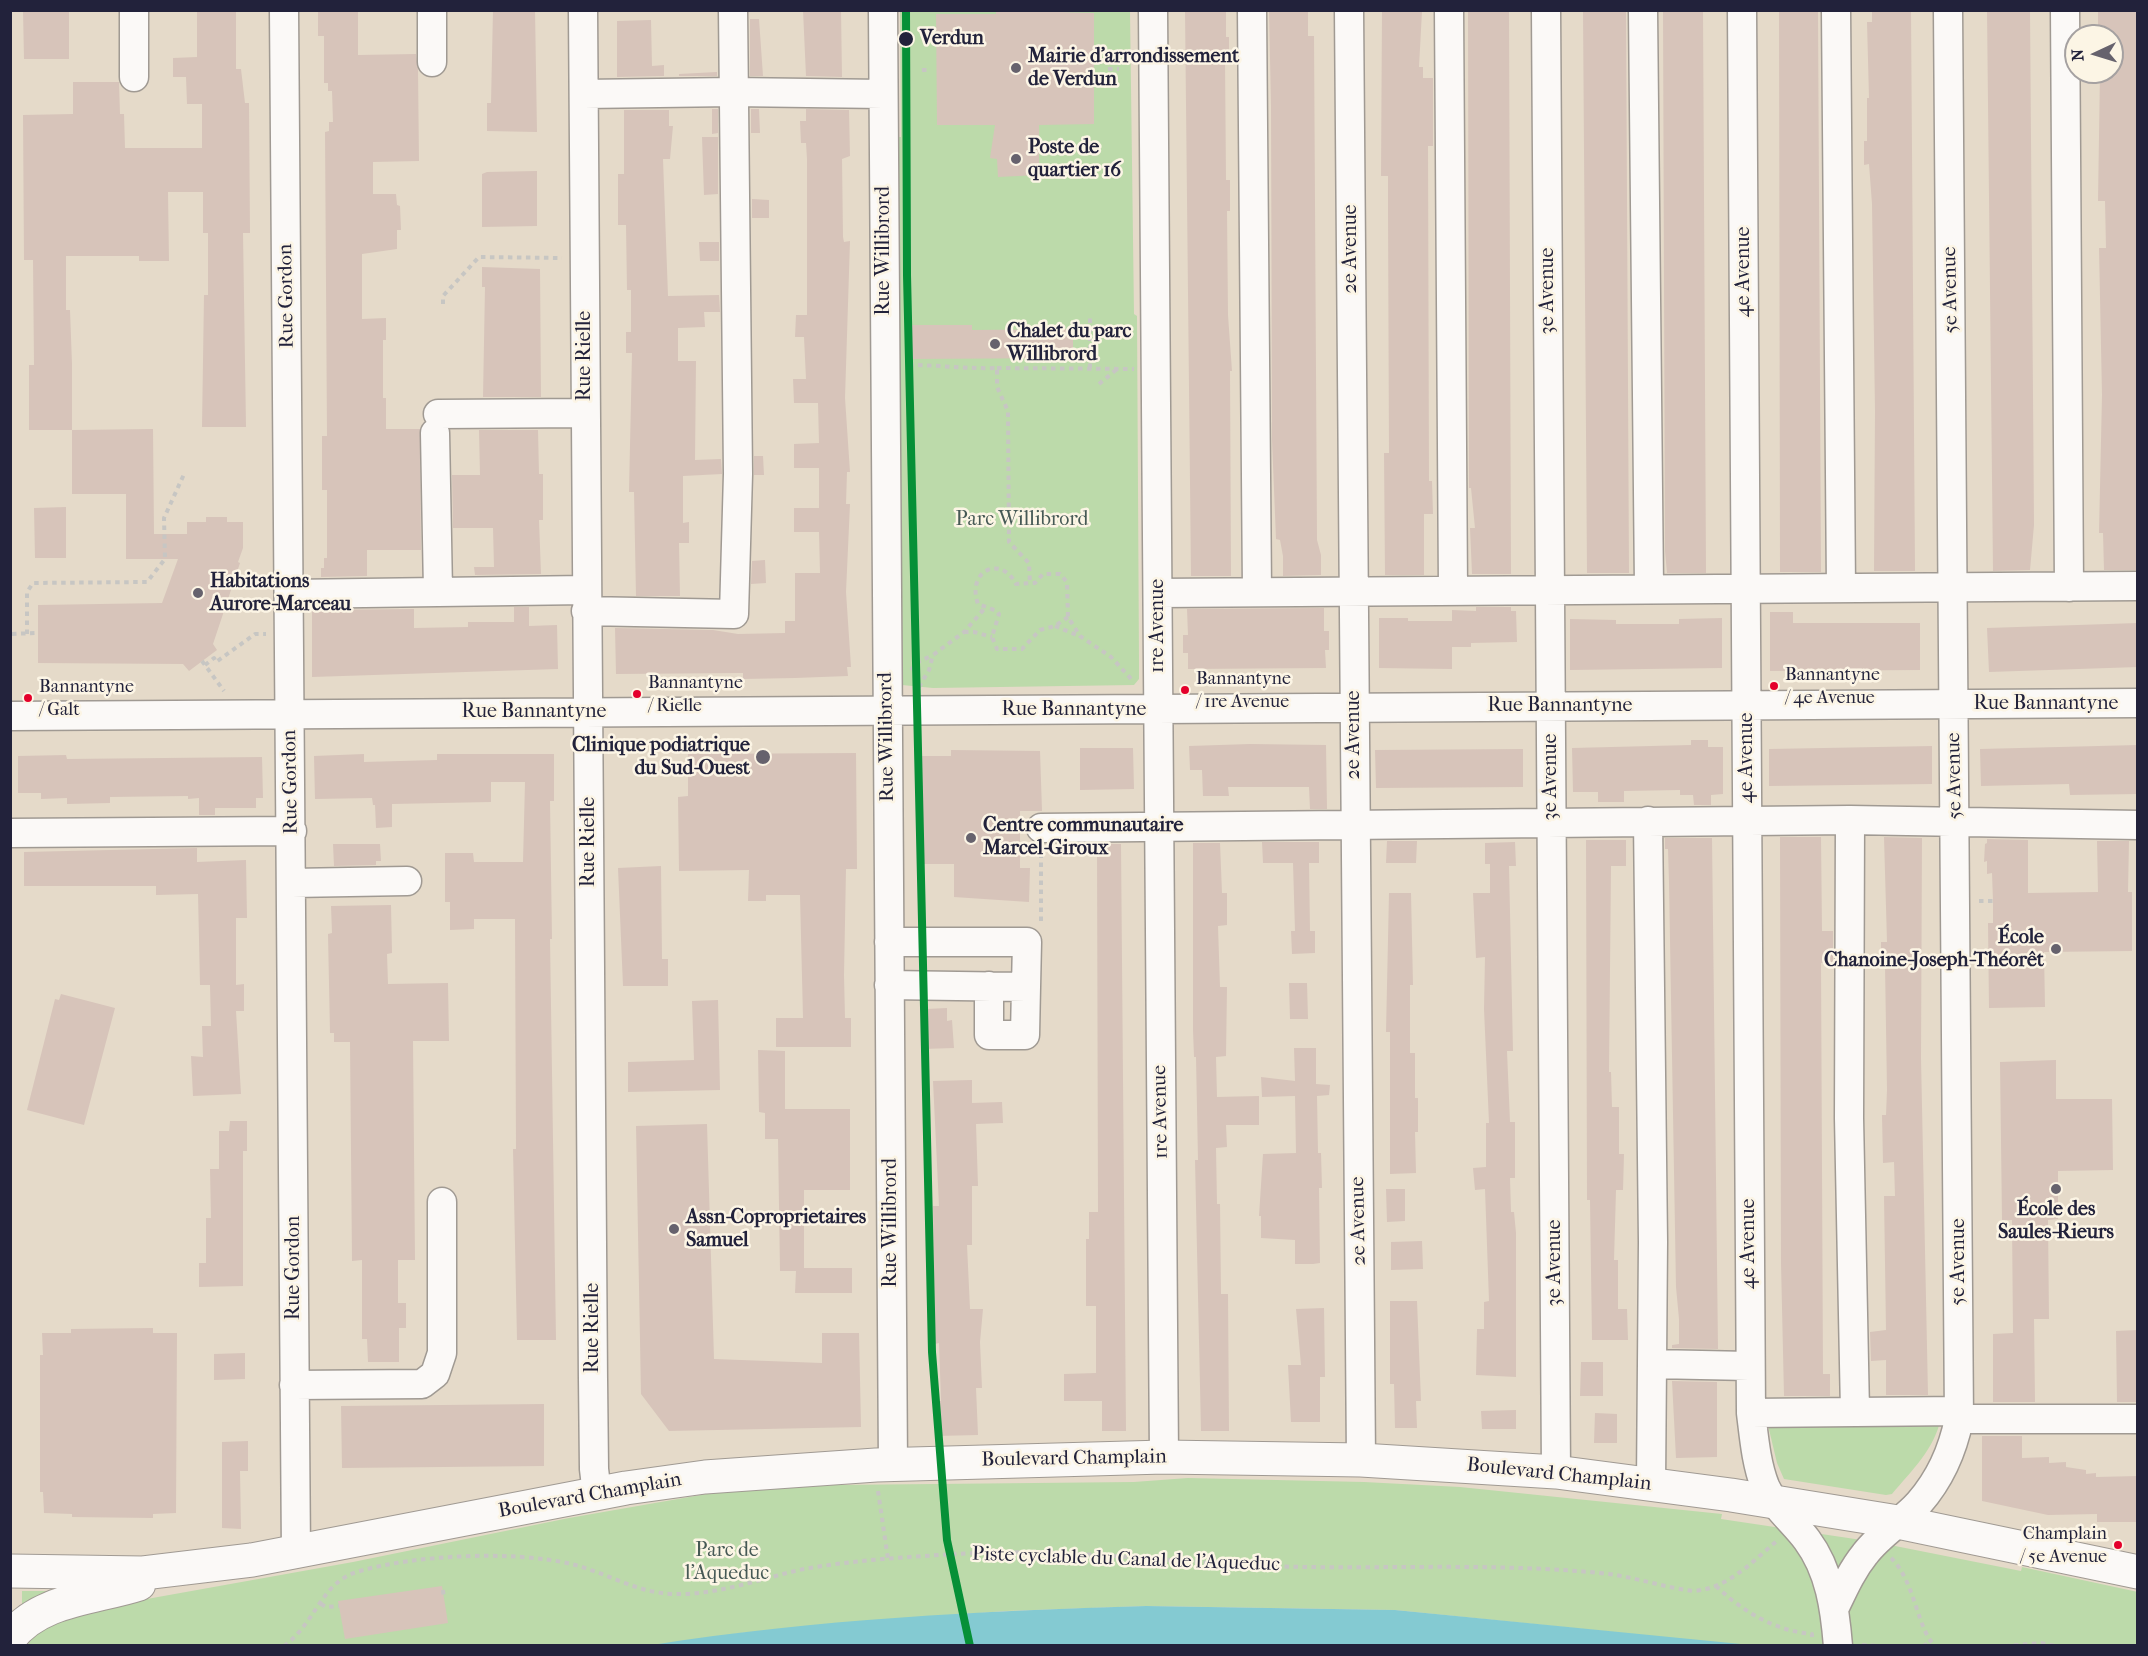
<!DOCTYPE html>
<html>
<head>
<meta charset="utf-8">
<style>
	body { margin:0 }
	#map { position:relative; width:2148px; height:1656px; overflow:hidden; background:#e5dac9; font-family:"IM FELL French Canon",serif }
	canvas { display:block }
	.frame { position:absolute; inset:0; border:12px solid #22223b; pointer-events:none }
	.north { position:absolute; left:2064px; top:24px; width:60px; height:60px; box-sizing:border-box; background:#fcf5e5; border:2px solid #a5a1a1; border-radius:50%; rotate:266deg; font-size:16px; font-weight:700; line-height:24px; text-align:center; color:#22223b }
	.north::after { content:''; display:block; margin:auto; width:21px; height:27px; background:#66626d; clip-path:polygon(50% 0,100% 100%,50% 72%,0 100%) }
</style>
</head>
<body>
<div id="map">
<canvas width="2148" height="1656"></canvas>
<div class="frame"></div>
<div class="north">N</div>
</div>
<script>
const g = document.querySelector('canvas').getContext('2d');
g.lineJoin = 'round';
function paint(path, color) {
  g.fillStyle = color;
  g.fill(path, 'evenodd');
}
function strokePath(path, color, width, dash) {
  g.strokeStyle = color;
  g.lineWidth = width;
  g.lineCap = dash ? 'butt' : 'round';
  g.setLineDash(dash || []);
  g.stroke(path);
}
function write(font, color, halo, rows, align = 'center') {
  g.font = font + ' "IM FELL French Canon",serif';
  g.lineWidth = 5;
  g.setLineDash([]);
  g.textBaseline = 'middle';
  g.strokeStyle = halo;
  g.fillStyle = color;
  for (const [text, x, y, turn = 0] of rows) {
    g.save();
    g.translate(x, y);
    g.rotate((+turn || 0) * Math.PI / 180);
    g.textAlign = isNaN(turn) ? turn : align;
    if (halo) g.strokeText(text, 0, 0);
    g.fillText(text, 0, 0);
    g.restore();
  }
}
const green = new Path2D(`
	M900 11H1130L1134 314 1137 316 1139 664V679L1134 685 933 688 902 685 898 137H901Z
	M1941 1418C1934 1450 1912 1470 1892 1494L1886 1495 1784 1479 1777 1463 1767 1421Z
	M1188 1478 1364 1482 1460 1487 1722 1514 1721 1519 1875 1542 2021 1571 2022 1567 2138 1592 2137 1646H1751L1395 1610 1146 1606 1006 1611 857 1622 741 1633 652 1646H27L36 1631 80 1611 353 1562 569 1518 718 1492 835 1485 1134 1482Z
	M22 1591H79L22 1608Z`);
const water = new Path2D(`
	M1146 1606 1395 1610 1751 1645H652C815 1619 981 1611 1146 1606Z`);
const building = new Path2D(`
	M23 10 69 12V59H24Z
	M197 10H236V69H241L245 103H249L250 233H243L246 427H202L204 295H208V233H203V192H168L169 261H139V256H66V310H70L72 364V430L153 429 154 534H187V522H206V517H227V522H243V548L238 562 240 563 213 644 217 650 189 671 183 664 38 663V605L162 603 178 559H126V494H72V430H29V365H34L33 260H24L23 115 73 114V82H119L120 114H124L125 148H202V104H187L186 77H173V58L197 57Z
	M318 10H358V55L416 54 418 70 419 161 373 162V194H396L397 205 400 206 401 230H397V249L362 254V319L386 318V340H383V398H386V429H420L421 550H367V576L321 577V568H324V558H327V490H322V436H327L325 132 329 131V122H333L332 91H328V83H324V36H318Z
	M493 10H535L537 132 487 131V103H491Z
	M803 10H841L842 77 806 76Z
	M996 10 1094 13V124L1039 125V175L998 177 997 159 990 158 995 125H937L936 14H996Z
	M1185 10H1226V37H1229V60H1225L1226 180H1230V211H1227L1228 315 1232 371H1230L1231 576H1191Z
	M1269 10H1308V36H1314L1317 540 1321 555V575L1283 576V556L1280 540 1276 539 1272 440 1271 106Z
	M1468 10H1509L1511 574H1472L1470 528H1475L1471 488H1469Z
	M1583 10H1626L1629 573H1587Z
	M1663 10H1703L1706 573H1667L1665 551Z
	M1779 10H1818L1821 572H1780Z
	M1872 10H1911L1915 571H1874L1875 411 1872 204 1869 164 1864 165V141H1867V98H1869L1867 22H1872Z
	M1987 10H2030L2034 525 2030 570 1993 571Z
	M2098 10H2138V570H2104L2103 533H2099L2102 395 2099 248H2106L2105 201H2098L2100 72H2112V36H2098Z
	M1382 11H1422L1419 67H1423V78H1433V146H1428L1429 481H1432L1433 514H1424V575H1385L1384 453H1389L1388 210V176H1381Z
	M750 19H759L763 76H750Z
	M651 20 652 66 664 65V76L617 77V21Z
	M717 72V76H679V74Z
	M712 109H718V133L712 134Z
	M751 109H759L760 133H751Z
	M806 109 849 110 850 156 842 159 843 237 844 242 850 241 845 398 850 472H847L846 504H850L846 592 851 667H847L848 676 795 678 743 679V673L616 674 615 628 713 630 738 634 785 633V621H795V573H820L819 532H794V508H819V468H794V444L819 443 818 403H794L793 379H806L804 337H795L796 315H807V159L806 143H801L800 121H806Z
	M624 110H669V126H673L670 159H663L668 296 719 295 720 312H704L705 327 678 328V361H696L695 460 721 459 722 474 683 476V523L689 522V543H679L680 596H636L634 492H629L632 353H626V332H631V290H627L626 225H618V174H624Z
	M702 137H718V194L704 195Z
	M537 171V226L482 227V174L487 172Z
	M752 199 769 200V218H752Z
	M699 242H719V261H700Z
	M482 267 540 269 541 397H483L485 287H482Z
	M908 325H972V330L1073 329V358L908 359Z
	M479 430H538L539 474H543V520H539L541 574 475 575 474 567H494L493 528H453L452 475H480Z
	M754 456H763L764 475H754Z
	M66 507V558H35L34 508Z
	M765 560 766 583 751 584 752 561Z
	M514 607H529V626L557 625 558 669 312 677V610L414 609V628L468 627V622H514Z
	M1476 607H1511V611H1516L1517 642 1471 643V647H1452V669L1379 668V618H1408V621H1452V610L1476 611Z
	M1324 608V631H1329V650H1325L1326 668 1188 669V653H1183V635H1188L1187 609Z
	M1770 612H1793V623H1920V670L1770 671Z
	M1722 618V668L1570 670V619L1616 620V624H1679V619Z
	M2138 623V667L1989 672 1987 628Z
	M1691 740H1708V747H1723V794L1711 795V805H1694L1693 795H1680V790L1624 791V802H1598V792H1573L1572 748 1691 745Z
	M1250 744 1326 745 1327 809H1310L1309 787H1228L1229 796H1203L1202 770H1190L1189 746Z
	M2138 745V794L2070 795 2069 784 1981 786 1980 749Z
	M1932 746V784L1769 786V749Z
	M1080 748H1133L1134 789 1080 790Z
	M1523 749V787L1376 788 1375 750Z
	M951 750 1040 751 1042 811H1020V868H1030L1029 902 954 897V864H923L922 756H951Z
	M856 753 857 869H846L844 975 845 1018H851V1047H776V1018H803L800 895H766V901H748L749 870 679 871 678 797 688 796V754Z
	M364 754V762L437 760V754H554V801H550L552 939H550L556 1340H517L513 1149H516L515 919H474V929L450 930V902H445V853H473L474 862H523L525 782H491V802L392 804V827L376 828 375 805H373L372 798 315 799 314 756Z
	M66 755 67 759 262 757 263 798H256V808H215V815H199V798L188 799V796L110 797V803L67 804V798L41 799V793H18V756Z
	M1780 837H1821L1822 931H1833V962L1821 963 1823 1374H1830V1396H1784L1781 1263Z
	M1884 837 1922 838 1921 1058 1928 1395H1886V1360L1871 1361 1870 1332 1886 1330 1884 1196H1895L1894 1162 1883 1163 1882 1115H1886L1887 1090 1885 965H1881V942H1887Z
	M1665 838H1712L1718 1349 1672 1348V1345L1679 1344V1319L1676 1287 1669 882 1668 849H1665Z
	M1987 839 2028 840V893L2098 892 2097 841H2129L2128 892H2132V951L2044 952 2045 1007 1989 1008 1988 923H1993V901L1992 873 1987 874V861L1984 862 1985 844 1987 843Z
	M1586 840H1626V866H1611L1609 1072H1611L1612 1107H1619V1154H1624L1623 1190H1616L1614 1260H1618V1309H1627L1628 1340H1592L1590 1200H1587Z
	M1387 841H1417L1416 863H1386Z
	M1262 842H1319V863H1309L1310 931H1315V953L1292 954 1291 931H1295L1293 863H1263Z
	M1515 842 1516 866H1509L1513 1051H1507L1510 1122H1515V1178H1510L1511 1212H1514L1516 1233V1377L1476 1375 1477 1329H1484V1302L1489 1301 1485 1189 1475 1190 1473 1168 1486 1167V1123H1489L1484 1009 1485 957 1476 958 1473 893H1490V864H1485V843Z
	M1193 843H1220L1222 893H1227V925L1218 926 1220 987H1227L1226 1056 1216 1057 1217 1097 1259 1096V1125H1226L1227 1147 1216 1148 1217 1204H1220L1221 1294H1228L1229 1431H1201L1195 1160H1198L1196 1057H1194L1193 1030Z
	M333 844H380L381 861H376V865L334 866Z
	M1097 844H1121L1126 1431H1102V1401H1064V1374L1096 1373V1306H1086V1239H1089V1212H1098Z
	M197 848V862L246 860 247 918H236V985L244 984V1011H236L241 1094 193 1096 191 1056 203 1057 202 1026H211L210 985H200L198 894 156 895V886H24V852Z
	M661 866 662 959H668V986H623L618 868Z
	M1389 893H1411L1413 985H1410V1053H1415V1098H1418V1132H1415L1416 1173 1390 1174V1032H1386Z
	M391 905 392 953 387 954 388 984 448 983 449 1041H413L415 1260H398V1303H406V1328H399V1362H368L367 1339H362V1260L352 1261 350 1042H334V1033H330L328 934 332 933 331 906Z
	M1289 983H1307L1308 1019H1290Z
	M61 994 115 1008 84 1125 27 1110 55 999 59 1000Z
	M718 1000 720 1090 628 1092V1062L694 1060 692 1001Z
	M947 1008V1021L952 1020 954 1048 923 1049 922 1020H927L926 1009Z
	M1294 1048H1316V1084L1330 1085 1329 1095 1317 1096 1318 1153H1321L1322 1188H1319L1320 1263 1313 1264H1295V1240L1261 1238V1216H1259L1263 1154 1296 1153 1295 1096 1262 1097 1261 1077 1295 1081Z
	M758 1050 785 1051V1109H850V1190H804V1268H852V1293H795L796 1271H780L778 1139H765V1113L759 1112Z
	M2056 1060V1099H2112L2113 1170 2058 1171V1219L2048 1220 2049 1319H2034L2035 1402H1993V1334L2013 1333 2012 1220H2002L2000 1062Z
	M972 1080V1103L1002 1102 1003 1123 976 1124 978 1186H972V1245H967L970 1309H983L980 1342 982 1388H976L978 1435 936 1436 935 1401H941L939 1343 935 1344 933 1206H939L933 1081Z
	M230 1121H247V1151H243V1286L199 1287V1263H206V1218H211L210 1169H219V1131H229Z
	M707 1124 714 1359 822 1363V1333H859L861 1427 669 1431 641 1394 636 1126Z
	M1386 1189H1405V1221L1387 1222Z
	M1422 1241 1423 1269 1391 1270V1242Z
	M1390 1301H1417L1421 1401H1416L1417 1428H1395L1394 1384H1390Z
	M1324 1308 1325 1377H1320V1422H1291L1288 1365H1301L1296 1309Z
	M153 1328V1333H177L176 1513 153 1514V1518L72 1517V1514L44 1513 43 1492H40V1355H43L42 1333H71V1329Z
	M2138 1330V1402H2117L2116 1331Z
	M245 1353V1379L214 1380V1354Z
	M1581 1362H1603V1396H1580Z
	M1672 1381 1717 1382V1457L1676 1458Z
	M544 1404V1466L342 1468 341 1406Z
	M1516 1410V1429H1482L1481 1411Z
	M1595 1413 1617 1414V1443H1594Z
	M1982 1436H2022V1458L2049 1457V1463L2066 1462V1467L2086 1470V1474L2096 1473V1477L2138 1476V1522H2097V1514L2048 1515 1982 1501Z
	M248 1441V1471H240L241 1529 222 1528V1442Z
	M442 1586 448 1623 345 1639 338 1601Z`);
const path = new Path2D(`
	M1108 69H1119
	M922 70H927
	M443 304V296L479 257 562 258
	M909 365C939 365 967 369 997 368V387L1008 411 1009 542 1029 563 1030 584
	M997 368 1134 369
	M1090 368V316
	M1099 384 1117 369
	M1068 617 1055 626 1040 630 1022 649H997L992 637 999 614 997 611 978 604C966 571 1001 554 1016 584L1035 583 1043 574H1060L1067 582 1068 617 1080 636 1111 657 1134 682
	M1055 626 1079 636
	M964 632H974L992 637
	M12 634 35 633
	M27 634V592L33 583 147 582 165 559 164 518 185 472
	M202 661 224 691
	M205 665 214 658 216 662 255 634H266
	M911 670 918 662 933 655
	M919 687 929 670 933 655 964 632 985 608
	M1979 901H1993
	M1041 921V850
	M878 1491 888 1559
	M1891 1558C1915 1580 1918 1634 1936 1646
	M1716 1586C1742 1611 1775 1631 1812 1634V1638
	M443 1590 444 1599
	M321 1604 326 1607 339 1606
	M1862 1645 1878 1646
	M284 1646C317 1622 321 1581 360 1571 415 1555 514 1550 571 1564 606 1572 638 1594 675 1594 719 1595 762 1578 804 1569 854 1560 906 1557 957 1554 1060 1547 1162 1562 1264 1566 1377 1570 1486 1562 1600 1573 1632 1576 1662 1587 1693 1591 1728 1589 1753 1561 1778 1540
	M1923 1646 1931 1642
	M2005 1646 2041 1643 2055 1646`);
const minor = new Path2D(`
	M134 10V77
	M284 10 296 1553
	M583 10 593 1379 594 1469 597 1494
	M883 10 893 1464
	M1153 10 1164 1457
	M1252 10 1257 591
	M1349 10 1361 1460
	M1449 10 1453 589
	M1546 10 1556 1472
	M1643 10 1649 587
	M1742 10 1751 1413C1754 1437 1756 1463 1765 1486 1774 1507 1794 1522 1807 1540 1830 1571 1835 1609 1838 1646
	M1836 10 1841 588
	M2065 10 2069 587
	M432 62V10
	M584 94 733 92 883 94
	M438 414 585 413
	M435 433 438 591
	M1158 593 2138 586
	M290 594 586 590
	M586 611 734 614 738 474 733 10
	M10 716 2138 703
	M1850 820 1849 1118 1855 1412
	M1648 821 1653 1242 1651 1484
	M1041 828 1850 820 2138 825
	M10 833 292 831
	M292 883 407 881
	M889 942H1027L1026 987
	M889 985 1026 987 1025 1035H989V986
	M1653 1364 1749 1366
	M294 1385 422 1384 435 1374 442 1353V1202
	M1751 1413 1960 1411
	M1959 1419H2138
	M1835 1607C1844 1588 1852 1570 1865 1554 1880 1534 1903 1521 1919 1503 1940 1479 1953 1449 1959 1419L1948 10`);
const major = new Path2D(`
	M10 1571 143 1573 252 1560 626 1488 705 1477 876 1465 1164 1457 1361 1460 1556 1472 1731 1495 1898 1522 2138 1572
	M10 1638C39 1599 96 1598 139 1584`);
const metro1 = new Path2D(`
	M906 10 907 275 932 1352 947 1540 970 1646`);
const markers = [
	[906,39,8,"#22223b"],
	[1016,68,6,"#66626d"],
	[1016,159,6,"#66626d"],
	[995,344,6,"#66626d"],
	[198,593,6,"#66626d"],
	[1774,686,5,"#e4002b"],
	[1185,690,5,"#e4002b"],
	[637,694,5,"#e4002b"],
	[28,698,5,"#e4002b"],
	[763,757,8,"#66626d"],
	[971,838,6,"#66626d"],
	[2056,949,6,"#66626d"],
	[2056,1189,6,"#66626d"],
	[674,1229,6,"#66626d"],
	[2118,1545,5,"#e4002b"]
];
const busNames = [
	["Bannantyne",1785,676],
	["/ 4e Avenue",1785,699],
	["Bannantyne",1196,680],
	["/ 1re Avenue",1196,703],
	["Bannantyne",648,684],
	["/ Rielle",648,707],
	["Bannantyne",39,688],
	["/ Galt",39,711],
	["Champlain",2107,1535,"right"],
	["/ 5e Avenue",2107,1558,"right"]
];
const stopNames = [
	["Verdun",920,39]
];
const poiNames = [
	["Mairie d'arrondissement",1028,57],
	["de Verdun",1028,80],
	["Poste de",1028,148],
	["quartier 16",1028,171],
	["Chalet du parc",1007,332],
	["Willibrord",1007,355],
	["Habitations",210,582],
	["Aurore-Marceau",210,605],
	["Clinique podiatrique",750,746,"right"],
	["du Sud-Ouest",750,769,"right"],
	["Centre communautaire",983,826],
	["Marcel-Giroux",983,849],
	["École",2044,938,"right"],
	["Chanoine-Joseph-Théorêt",2044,961,"right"],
	["École des",2056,1210,"center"],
	["Saules-Rieurs",2056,1233,"center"],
	["Assn-Coproprietaires",686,1218],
	["Samuel",686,1241]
];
const streetNames = [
	["2e Avenue",1351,249,-90],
	["Rue Willibrord",884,251,-90],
	["4e Avenue",1744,272,-90],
	["5e Avenue",1951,290,-91],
	["3e Avenue",1548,291,-90],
	["Rue Gordon",287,296,-91],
	["Rue Rielle",585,356,-90],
	["1re Avenue",1158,626,-90],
	["Rue Bannantyne",2046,704],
	["Rue Bannantyne",1560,706],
	["Rue Bannantyne",1074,710],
	["Rue Bannantyne",534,712],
	["2e Avenue",1354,735,-90],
	["Rue Willibrord",887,737,-91],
	["4e Avenue",1747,758,-90],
	["5e Avenue",1955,776,-91],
	["3e Avenue",1551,777,-90],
	["Rue Gordon",291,782,-91],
	["Rue Rielle",589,842,-90],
	["1re Avenue",1161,1112,-91],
	["2e Avenue",1359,1221,-91],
	["Rue Willibrord",891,1223,-90],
	["4e Avenue",1749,1244,-90],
	["5e Avenue",1959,1262,-90],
	["3e Avenue",1555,1263,-90],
	["Rue Gordon",294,1268,-90],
	["Rue Rielle",593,1328,-90],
	["Boulevard Champlain",1074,1459,-1],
	["Boulevard Champlain",1559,1475,6],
	["Boulevard Champlain",590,1496,-10],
	["Piste cyclable du Canal de l'Aqueduc",1126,1560,2]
];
const parkNames = [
	["Parc Willibrord",1022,520],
	["Parc de",727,1551],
	["l'Aqueduc",727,1574]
];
paint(green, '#bcdaaa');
paint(water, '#84cad2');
paint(building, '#d7c4ba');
strokePath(minor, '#a09a93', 31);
strokePath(major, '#a09a93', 35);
strokePath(path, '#c7c6c3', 4, [4.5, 4.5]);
strokePath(minor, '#fbf9f7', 28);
strokePath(major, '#fbf9f7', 33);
strokePath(metro1, '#069037', 8);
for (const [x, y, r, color] of markers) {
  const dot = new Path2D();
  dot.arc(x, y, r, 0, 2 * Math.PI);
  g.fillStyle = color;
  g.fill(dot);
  strokePath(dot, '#fcf5e5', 2);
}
write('18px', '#22223b', '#fcf5e5', busNames, 'left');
write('bold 20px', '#22223b', '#fcf5e5', stopNames, 'left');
write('bold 20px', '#22223b', '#fcf5e5', poiNames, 'left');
write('20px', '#22223b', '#fcf5e5', streetNames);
write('20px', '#465955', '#fcf5e5', parkNames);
</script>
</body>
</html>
